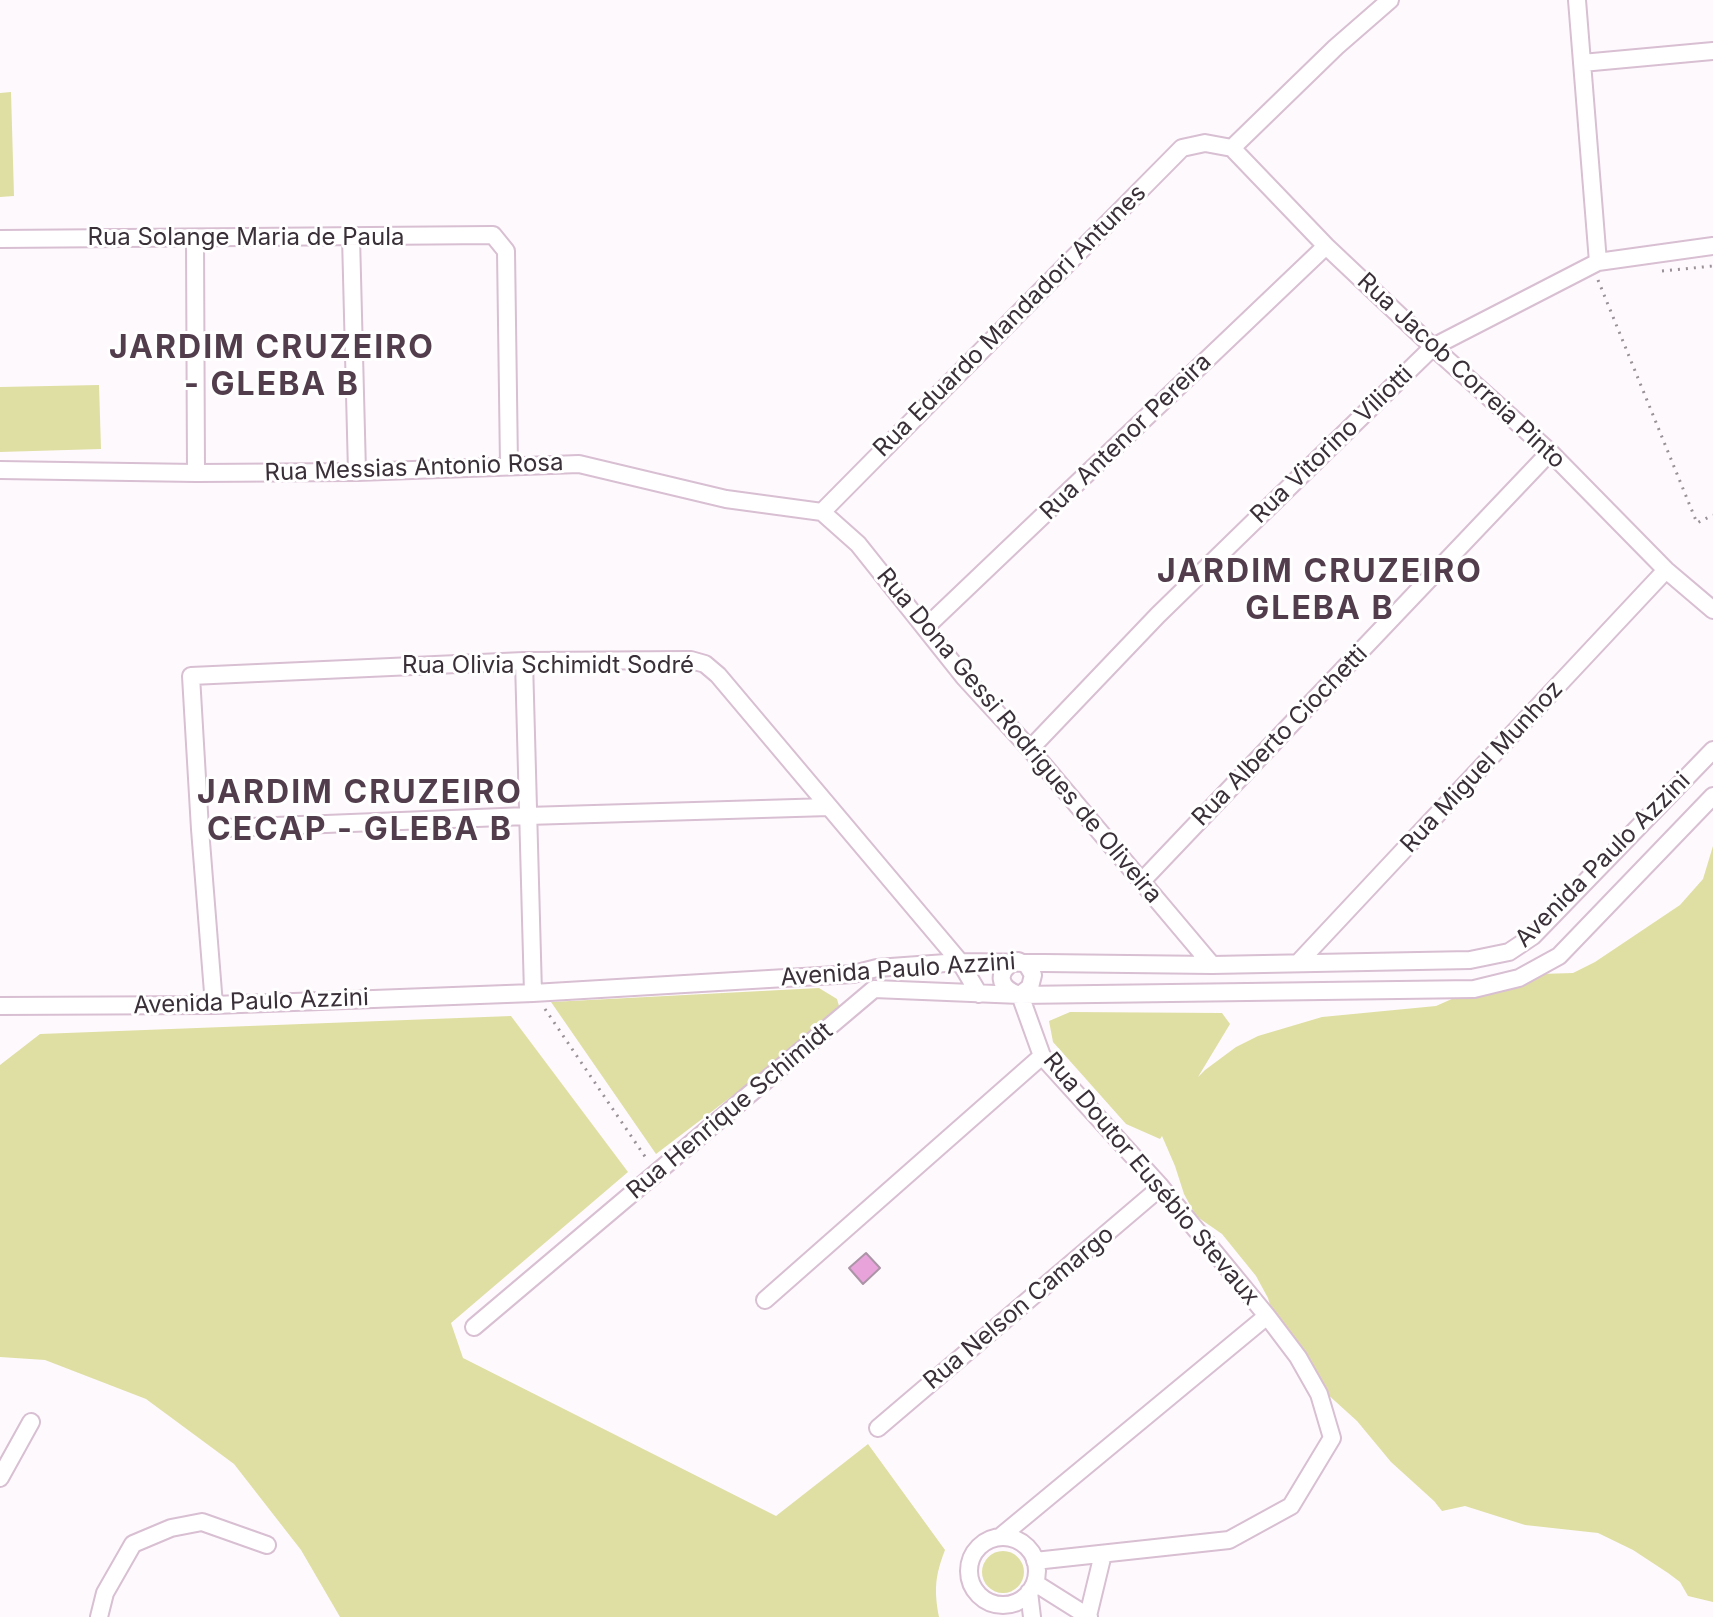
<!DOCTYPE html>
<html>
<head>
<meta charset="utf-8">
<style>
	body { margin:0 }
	canvas { display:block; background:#fef9fd }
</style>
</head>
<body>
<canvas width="1713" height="1617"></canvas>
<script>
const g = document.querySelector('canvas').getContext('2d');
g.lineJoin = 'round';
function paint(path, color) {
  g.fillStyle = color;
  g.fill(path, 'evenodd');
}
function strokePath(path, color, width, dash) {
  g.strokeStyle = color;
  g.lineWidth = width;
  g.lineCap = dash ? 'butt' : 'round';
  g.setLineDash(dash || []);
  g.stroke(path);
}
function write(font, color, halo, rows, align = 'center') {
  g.font = font + ' Inter,sans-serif';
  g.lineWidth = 6;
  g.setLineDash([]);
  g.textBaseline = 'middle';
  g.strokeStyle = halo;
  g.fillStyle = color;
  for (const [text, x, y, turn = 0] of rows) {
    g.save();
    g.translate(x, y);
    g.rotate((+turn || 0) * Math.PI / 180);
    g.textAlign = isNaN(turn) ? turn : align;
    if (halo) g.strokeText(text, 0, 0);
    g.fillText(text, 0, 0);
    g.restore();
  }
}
const green = new Path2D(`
	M11 92 14 196 0 197V93Z
	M99 385 101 449 0 452V387Z
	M1713 846V1602L1688 1596 1680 1582 1668 1573 1633 1550 1598 1533 1525 1525 1465 1506 1442 1511 1434 1501 1391 1462 1357 1421 1293 1363 1276 1327 1268 1298 1256 1276 1222 1234 1196 1216 1184 1194 1175 1166 1162 1136 1160 1139 1126 1124 1053 1042 1049 1021 1070 1012 1222 1013 1230 1024 1198 1077 1205 1070 1236 1047 1258 1036 1322 1017 1436 1006 1506 975 1573 973 1595 962 1680 905 1703 879Z
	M819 988 837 999 841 1013 656 1154 551 1002Z
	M511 1016 628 1172 451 1323 463 1358 776 1516 868 1444 945 1550C935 1576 934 1590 939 1617H340L301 1550 234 1464 146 1399 45 1360 0 1357V1065L40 1034Z
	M982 1572a21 21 0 1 1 42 0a21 21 0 1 1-42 0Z`);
const building = new Path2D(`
	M866 1253 880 1268 863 1284 849 1268Z`);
const path = new Path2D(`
	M1662 271 1713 266
	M1598 280 1697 523 1713 515
	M545 1009 648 1161`);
const minor = new Path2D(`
	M1577 0 1598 262
	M1582 63 1713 51
	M1232 148 1336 47 1390 0
	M351 237 357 472
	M195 238 196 473
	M0 239 493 235 506 251 509 465
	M0 470 196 473 357 472 579 464 726 499 822 512
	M822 512 1182 148 1205 143 1232 148 1326 246 1433 347 1550 452 1666 570 1713 610
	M822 512 858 544 964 677 1030 749 1212 965
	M925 628 1326 246
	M524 661 533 993
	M1030 749 1158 615 1433 347 1598 262 1713 246
	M200 829 527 816 829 807
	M1142 881 1550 452
	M1016 961C995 971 998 988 1019 995
	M1018 961 1027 965 1033 975 1030 987 1020 995
	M1298 963 1666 570
	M1020 995 1042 1056 1161 1187 1267 1316 1298 1357 1319 1394 1332 1438 1291 1506 1229 1540 1035 1561
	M214 1005 200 829 191 676 524 661 691 660 705 664 718 675 960 962 979 994
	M0 1006 214 1005 533 993 853 974 877 968 960 962 1212 965 1470 960 1509 952 1533 936 1713 750
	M765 1300 1042 1056
	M474 1327 874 989 1020 995 1474 989 1519 978 1559 956 1713 796
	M878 1428 1161 1187
	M0 1478 31 1422
	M1000 1537 1267 1316
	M969 1571a34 34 0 1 1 68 0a34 34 0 1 1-68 0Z
	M1035 1583 1089 1617
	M1029 1592 1032 1617
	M1088 1616 1103 1554
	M99 1617 105 1593 133 1544 171 1528 202 1522 267 1545`);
const streetNames = [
	["Rua Solange Maria de Paula",246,238],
	["Rua Eduardo Mandadori Antunes",1010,321,-45],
	["Rua Jacob Correia Pinto",1461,371,43],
	["Rua Antenor Pereira",1126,437,-44],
	["Rua Vitorino Viliotti",1332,445,-44],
	["Rua Messias Antonio Rosa",414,468,-2],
	["Rua Olivia Schimidt Sodré",548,666],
	["Rua Dona Gessi Rodrigues de Oliveira",1019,736,50],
	["Rua Alberto Ciochetti",1280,736,-46],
	["Rua Miguel Munhoz",1482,767,-47],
	["Avenida Paulo Azzini",1603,860,-45],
	["Avenida Paulo Azzini",898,970,-4],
	["Avenida Paulo Azzini",251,1002,-2],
	["Rua Henrique Schimidt",730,1111,-40],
	["Rua Doutor Eusébio Stevaux",1151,1179,50],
	["Rua Nelson Camargo",1019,1308,-40]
];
const districtNames = [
	["JARDIM CRUZEIRO",272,348],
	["- GLEBA B",272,385],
	["JARDIM CRUZEIRO",1320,572],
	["GLEBA B",1320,609],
	["JARDIM CRUZEIRO",360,793],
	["CECAP - GLEBA B",360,830]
];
paint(green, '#dfdfa4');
paint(building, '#e9a3db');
strokePath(building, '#ac94a7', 2);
strokePath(minor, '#d8bfd2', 20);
strokePath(path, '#999197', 3, [2, 6]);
strokePath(minor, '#fff', 16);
write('24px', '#3a3038', '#fff', streetNames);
g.letterSpacing = '2px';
write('bold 32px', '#523d4d', '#fff', districtNames);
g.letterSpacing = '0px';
</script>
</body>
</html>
